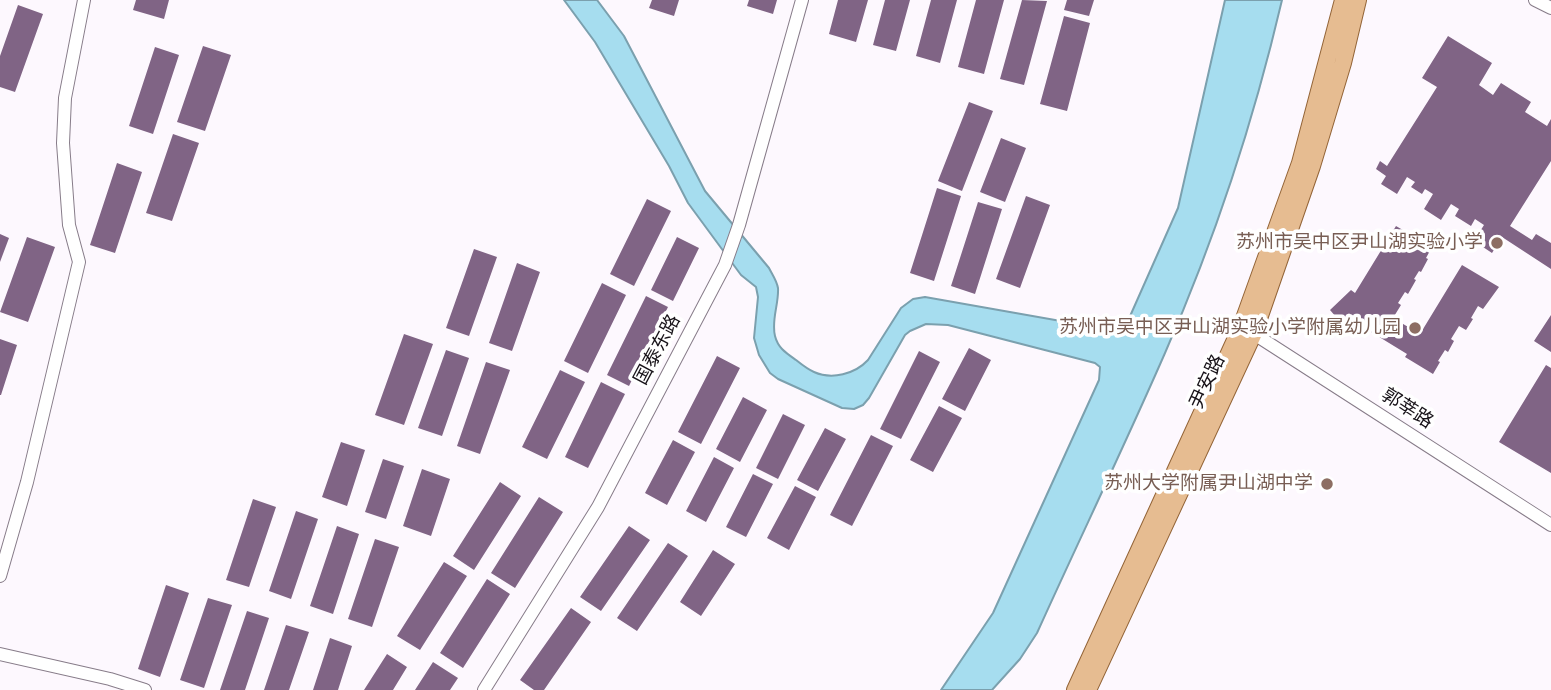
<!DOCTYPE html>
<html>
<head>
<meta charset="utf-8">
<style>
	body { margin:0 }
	canvas { display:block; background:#fdf8fe }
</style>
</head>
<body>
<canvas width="1551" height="690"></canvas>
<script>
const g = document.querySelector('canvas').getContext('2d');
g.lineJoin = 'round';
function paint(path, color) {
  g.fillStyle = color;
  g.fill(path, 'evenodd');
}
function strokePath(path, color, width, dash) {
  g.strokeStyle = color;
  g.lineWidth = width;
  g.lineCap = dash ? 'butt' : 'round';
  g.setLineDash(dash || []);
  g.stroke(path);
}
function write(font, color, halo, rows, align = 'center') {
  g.font = font + ' Signika,"Noto Sans SC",sans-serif';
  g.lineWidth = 7;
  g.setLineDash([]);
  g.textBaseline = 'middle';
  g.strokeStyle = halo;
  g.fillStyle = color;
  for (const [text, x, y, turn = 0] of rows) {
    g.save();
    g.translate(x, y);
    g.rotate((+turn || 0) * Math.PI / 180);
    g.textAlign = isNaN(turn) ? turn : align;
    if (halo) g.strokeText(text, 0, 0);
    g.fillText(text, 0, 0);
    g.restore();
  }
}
const water = new Path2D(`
	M564 0H597L624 36 705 191 769 268C772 274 777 281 778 288 779 304 771 320 775 336 778 348 786 353 796 360 801 364 807 369 814 372 832 380 855 374 868 360L901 308 913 299 925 297 1123 332 1178 208 1225 0H1282C1254 120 1215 239 1165 353 1124 447 1079 540 1037 633L1020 659 992 690H941L993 613 1099 380 1100 367 1095 363 948 325 926 324 910 331 905 335 869 398 863 405 854 409 842 408 778 379 770 373 759 355 754 338 758 297 756 287 741 275 688 203 669 166 595 42Z`);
const building = new Path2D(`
	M136 0H169L164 19 133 10Z
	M652 0H679L674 16 649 8Z
	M749 0H777L773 14 747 6Z
	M838 0H868L856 42 829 34Z
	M885 0H910L896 51 873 45Z
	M931 0H957L940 63 916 56Z
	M976 0H1004L984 74 958 67Z
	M1022 0 1047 1 1024 85 1000 79Z
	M1067 0H1094L1089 16 1064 10Z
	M18 5 43 14 15 92 0 87V56Z
	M1064 16 1090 23 1067 111 1040 104Z
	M1448 36 1492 63 1479 85 1493 95 1501 83 1531 102 1525 112 1547 126 1551 119V161L1510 226 1532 240 1536 234 1551 243V269L1502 237 1492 253 1474 241 1484 225 1475 219 1471 226 1455 216 1459 209 1451 204 1441 220 1424 209 1433 194 1425 189 1422 194 1411 187 1415 182 1407 177 1397 194 1381 184 1386 176 1376 169 1380 161 1387 166 1437 87 1422 78Z
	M203 46 231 55 205 131 177 122Z
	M155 47 179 55 153 134 129 126Z
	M969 102 993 111 962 191 938 181Z
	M173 134 199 143 172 221 146 213Z
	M1001 138 1026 148 1005 202 980 192Z
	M117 163 142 172 115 253 90 245Z
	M937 188 961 196 934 281 910 273Z
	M1026 196 1050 205 1020 288 996 279Z
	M647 199 671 211 634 286 610 274Z
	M978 202 1002 209 975 294 951 286Z
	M1396 226 1432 247 1426 258 1428 259 1421 272 1419 271 1414 279 1416 280 1408 294 1405 292 1398 303 1401 305 1393 318 1420 334 1462 265 1499 287 1483 309 1478 306 1471 318 1473 319 1466 330 1459 326 1451 339 1454 341 1448 352 1445 350 1438 361 1440 362 1433 374 1405 357 1407 354 1358 324 1349 332 1330 310 1351 290 1355 293Z
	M0 234 9 238 0 262Z
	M27 237 55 247 28 322 0 312Z
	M677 237 699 248 673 301 651 290Z
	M474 249 497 257 469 336 446 328Z
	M517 263 540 272 512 351 489 343Z
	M602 283 626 295 588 373 564 361Z
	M646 296 668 307 629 386 607 375Z
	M1551 315V352L1534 341Z
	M404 334 433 344 404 425 375 415Z
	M0 339 17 345 1 395H0Z
	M969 348 991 360 965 411 942 399Z
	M446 350 469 358 442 436 418 428Z
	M919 351 940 362 901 439 880 429Z
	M717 356 740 368 701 444 678 432Z
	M486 362 510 370 480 454 457 446Z
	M1546 365 1551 368V473L1499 442Z
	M560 370 585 382 547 459 522 447Z
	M601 382 625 394 588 468 565 457Z
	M743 397 767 410 740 462 716 449Z
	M939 406 962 418 933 472 910 460Z
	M783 414 805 425 778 479 756 468Z
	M825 428 846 439 818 491 797 480Z
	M871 435 893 446 852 526 830 515Z
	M673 440 695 452 667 505 645 493Z
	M341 442 365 450 347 506 322 497Z
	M714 457 734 468 706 522 686 511Z
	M383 459 404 466 386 519 365 512Z
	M422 469 450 479 431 536 403 526Z
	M753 474 773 484 746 537 726 527Z
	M500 482 521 496 474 570 453 556Z
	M795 486 816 497 789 550 767 538Z
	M539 497 563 512 515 588 491 573Z
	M253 499 276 507 249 587 226 580Z
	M296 511 318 519 291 599 269 591Z
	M337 526 359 534 333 614 310 606Z
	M629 526 650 540 601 611 580 597Z
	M375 539 399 547 372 627 348 619Z
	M668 543 688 556 637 631 617 618Z
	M713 550 735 564 701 616 680 602Z
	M444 562 467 576 420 650 397 636Z
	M487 579 510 594 463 668 440 653Z
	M166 585 189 593 160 677 138 669Z
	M208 598 232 605 204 688 180 680Z
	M571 608 591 622 544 690H534L520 680Z
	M247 611 269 618 245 690H220Z
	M286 625 309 632 289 690H264Z
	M330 638 352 646 338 690H313Z
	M387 654 407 667 393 690H364Z
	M433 662 458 678 450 690H415Z`);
const minor = new Path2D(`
	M1535 0 1551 8
	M1248 330 1551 525
	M0 576 27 482 79 262 69 225 63 143 65 98 84 0
	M0 654 110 679 145 690
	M484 690 598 507 725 265 739 225 802 0`);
const major = new Path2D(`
	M1075 690 1241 327 1300 163 1343 0
	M1088 690 1254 333 1312 166 1343 63 1358 0`);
const markers = [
	[1497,243,7,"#8d6e63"],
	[1415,328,7,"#8d6e63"],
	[1327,484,7,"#8d6e63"]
];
const educationNames = [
	["苏州市吴中区尹山湖实验小学",1483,243],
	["苏州市吴中区尹山湖实验小学附属幼儿园",1401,328],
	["苏州大学附属尹山湖中学",1313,484]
];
const streetNames = [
	["国泰东路",658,350,-62],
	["尹安路",1208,382,-65],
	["郭莘路",1407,409,33]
];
paint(water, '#a6ddef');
strokePath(water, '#7ba0ae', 2);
paint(building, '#806485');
strokePath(minor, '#877c89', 14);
strokePath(major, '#936437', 18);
strokePath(minor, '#fff', 12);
strokePath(major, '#e6bc91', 16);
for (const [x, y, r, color] of markers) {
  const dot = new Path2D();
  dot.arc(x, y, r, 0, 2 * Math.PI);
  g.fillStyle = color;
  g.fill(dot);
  strokePath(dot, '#fff', 2.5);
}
write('19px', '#785e54', '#fff', educationNames, 'right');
write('19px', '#171218', '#fff', streetNames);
</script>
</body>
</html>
